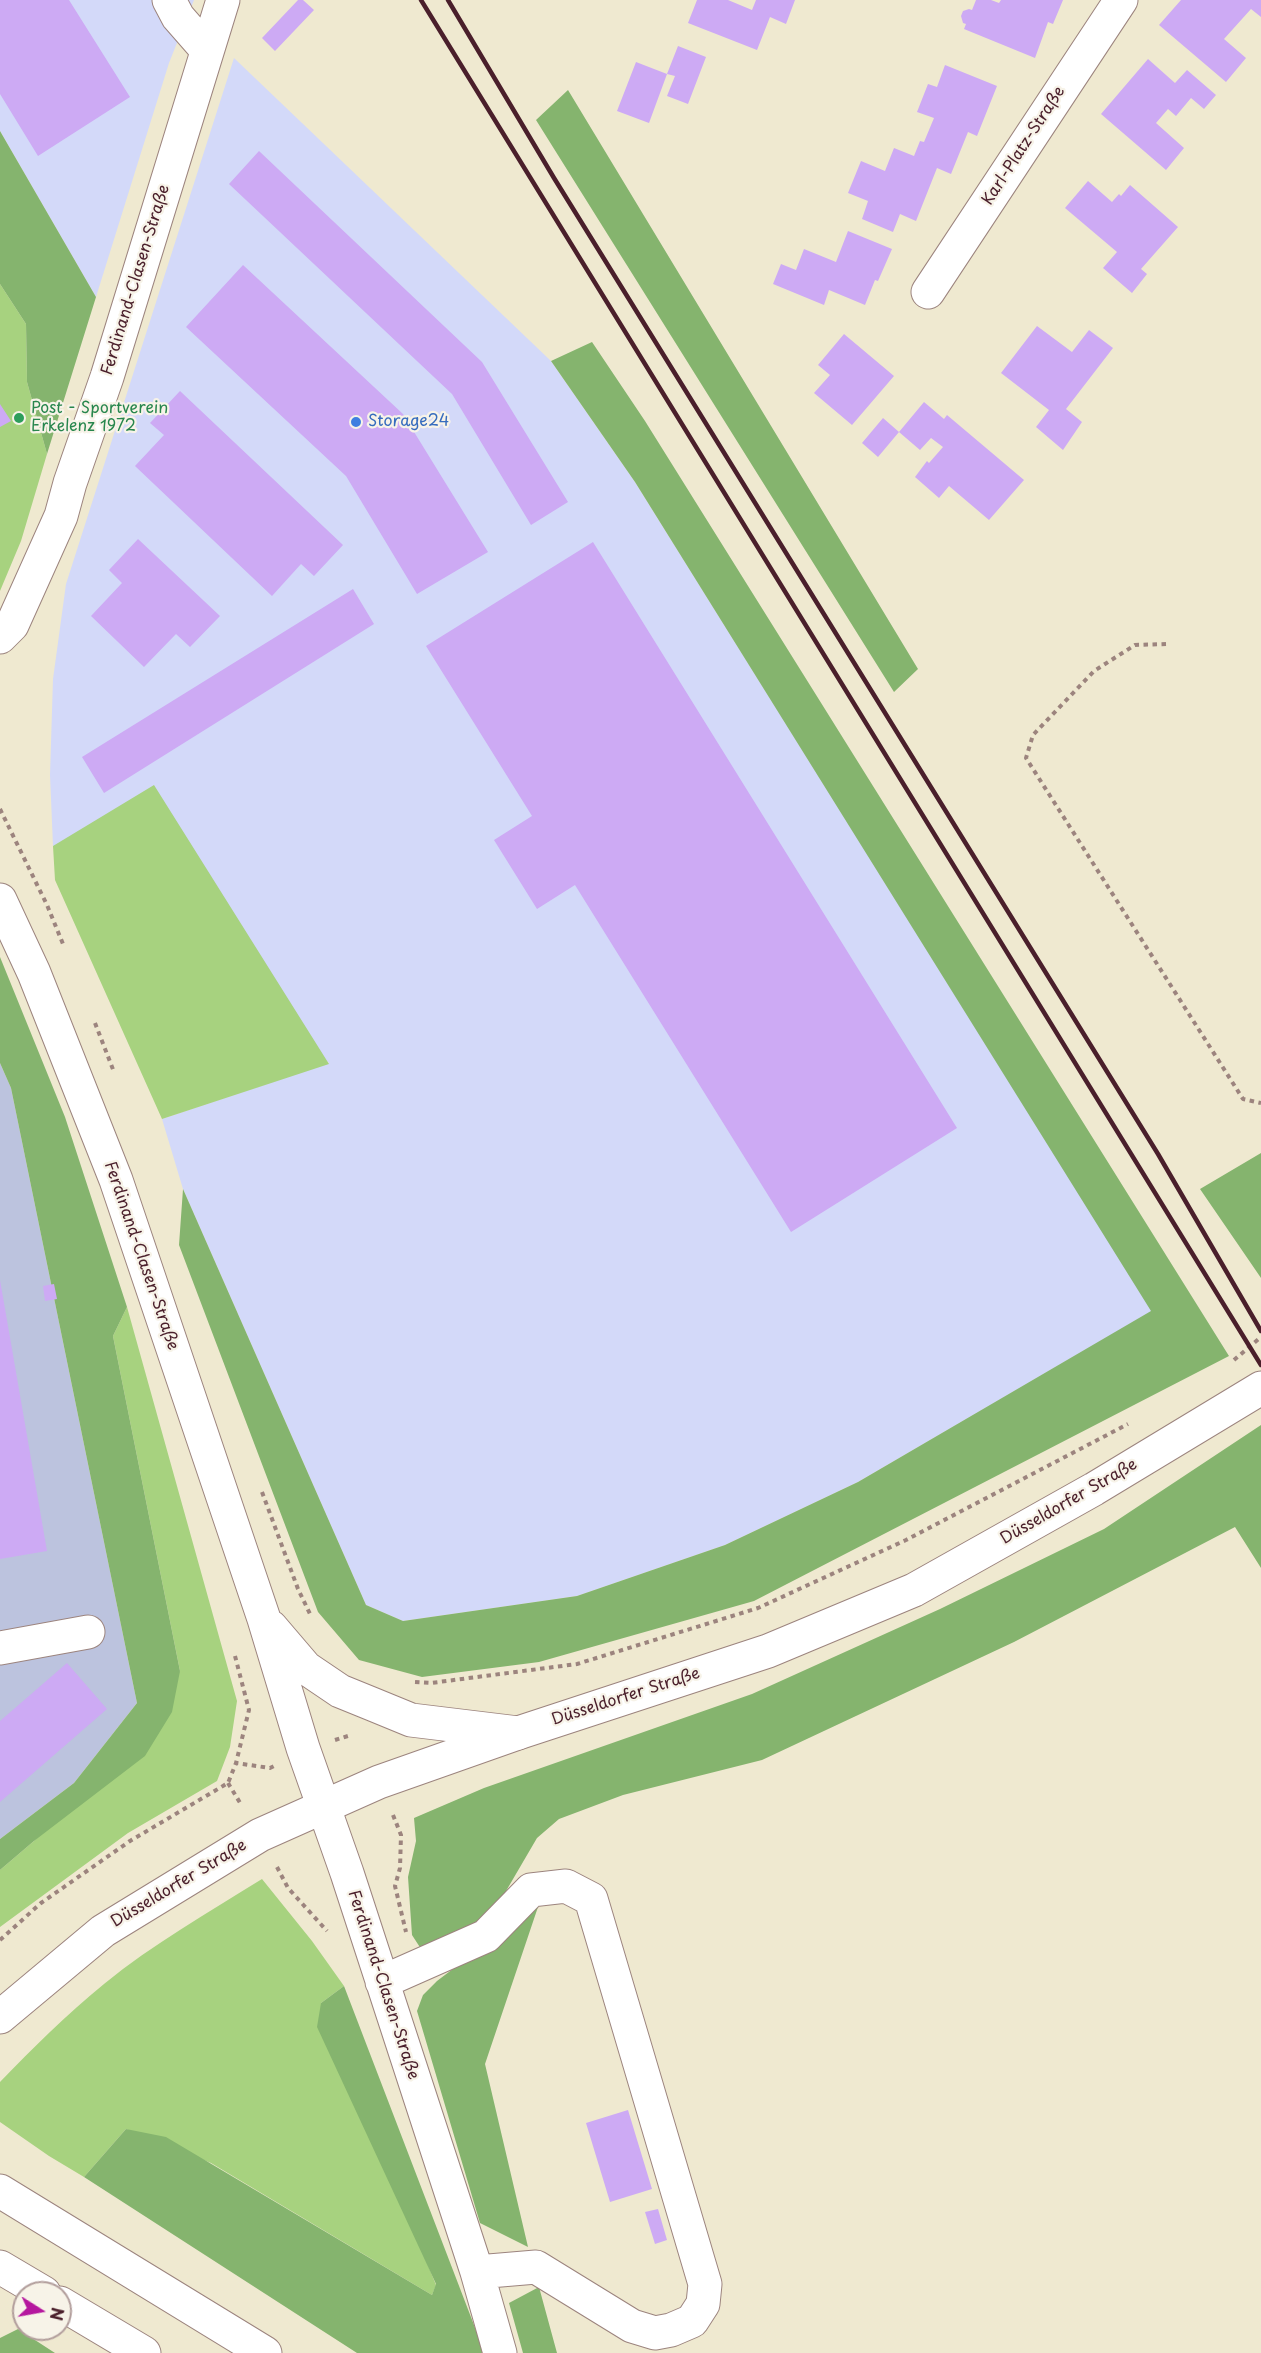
<!DOCTYPE html>
<html>
<head>
<meta charset="utf-8">
<style>
	body { margin:0 }
	#map { position:relative; width:1261px; height:2353px; overflow:hidden; background:#efe9d0; font-family:"Playpen Sans",sans-serif }
	canvas { display:block }
	.north { position:absolute; left:12px; top:2281px; width:60px; height:60px; box-sizing:border-box; background:#f7f3e8; border:2px solid #b29e9c; border-radius:50%; rotate:101deg; font-size:16px; font-weight:700; line-height:24px; text-align:center; color:#4a1f2b }
	.north::after { content:''; display:block; margin:auto; width:21px; height:27px; background:#b5179e; clip-path:polygon(50% 0,100% 100%,50% 72%,0 100%) }
</style>
</head>
<body>
<div id="map">
<canvas width="1261" height="2353"></canvas>
<div class="north">N</div>
</div>
<script>
const g = document.querySelector('canvas').getContext('2d');
g.lineJoin = 'round';
function paint(path, color) {
  g.fillStyle = color;
  g.fill(path, 'evenodd');
}
function strokePath(path, color, width, dash) {
  g.strokeStyle = color;
  g.lineWidth = width;
  g.lineCap = dash ? 'butt' : 'round';
  g.setLineDash(dash || []);
  g.stroke(path);
}
function write(font, color, halo, rows, align = 'center') {
  g.font = font + ' "Playpen Sans",sans-serif';
  g.lineWidth = 4.5;
  g.setLineDash([]);
  g.textBaseline = 'middle';
  g.strokeStyle = halo;
  g.fillStyle = color;
  for (const [text, x, y, turn = 0] of rows) {
    g.save();
    g.translate(x, y);
    g.rotate((+turn || 0) * Math.PI / 180);
    g.textAlign = isNaN(turn) ? turn : align;
    if (halo) g.strokeText(text, 0, 0);
    g.fillText(text, 0, 0);
    g.restore();
  }
}
const built = new Path2D(`
	M0 0H194L169 63 96 297 0 131Z
	M234 58 551 361 635 482 1152 1311 858 1482 725 1545 577 1596 403 1621 366 1605 183 1189 162 1119 329 1063 53 846 50 775 53 679 66 584Z`);
const industrial = new Path2D(`
	M0 1063 11 1088 137 1703 74 1783 0 1839Z`);
const green = new Path2D(`
	M0 284 26 324 27 382 47 454 21 541 0 591Z
	M154 785 329 1064 162 1119 55 880 53 846Z
	M127 1307 237 1701 230 1747 217 1781 128 1833 0 1927V1870L34 1841 180 1671 113 1336Z
	M262 1879 312 1941 344 1986 321 2003 436 2285 432 2295 211 2163 126 2129 84 2177 49 2156 0 2122V2082C33 2048 67 2014 104 1984 153 1944 209 1912 262 1879Z`);
const forest = new Path2D(`
	M568 90 918 669 894 692 536 120Z
	M0 131 96 297 47 454 27 382 26 324 0 284Z
	M592 342 645 421 1229 1356 754 1601 539 1662 422 1677 359 1660 318 1612 179 1245 183 1189 366 1605 403 1621 577 1596 725 1545 858 1482 1151 1311 635 482 551 361Z
	M0 957 65 1117 127 1307 113 1336 180 1671 172 1712 145 1756 34 1841 0 1870V1839L74 1783 137 1703 11 1088 0 1063Z
	M1261 1153V1278L1200 1189Z
	M1261 1425V1568L1235 1527 1014 1642 762 1760 623 1795 559 1819 537 1838 485 1927 423 1952 412 1935 408 1877 416 1841 414 1818 484 1788 752 1694 940 1609 1104 1529Z
	M539 1904 485 2064 528 2247 480 2223 417 2011 423 1995 437 1981Z
	M344 1986 474 2325 484 2353H357L84 2177 126 2129 166 2137 432 2295 436 2284 317 2027 321 2003Z
	M539 2287 557 2353H523L509 2303Z
	M18 2329 55 2353H0V2338Z`);
const building = new Path2D(`
	M0 0H69L130 97 38 156 0 94Z
	M298 0H303L314 10 275 51 262 38Z
	M697 0H728L752 10 756 0H795L786 24 770 17 757 50 688 23Z
	M976 0H991L999 3 1001 0H1063L1053 24 1048 22 1035 58 964 29 966 24 963 23 961 16 963 11 969 9 972 10Z
	M1181 0H1261V17L1251 9 1224 39 1246 58 1226 82 1159 25Z
	M678 46 706 57 688 104 667 96 675 76 667 74Z
	M1148 59 1175 83 1187 70 1216 95 1204 109 1191 98 1176 116 1168 109 1156 123 1184 148 1166 170 1101 114Z
	M636 62 667 74 649 123 617 111Z
	M945 65 997 86 977 136 968 132 951 174 937 168 916 221 900 214 893 232 862 219 868 201 848 193 861 161 885 171 894 148 914 156 920 141 924 142 934 118 917 112 928 84 937 87Z
	M259 151 482 362 568 502 531 525 452 394 229 184Z
	M1088 181 1112 202 1119 194 1121 196 1130 185 1178 227 1141 269 1147 274 1132 293 1103 268 1117 252 1065 208Z
	M848 231 892 249 878 281 875 280 865 305 829 290 824 305 773 284 781 264 796 270 804 249 836 262Z
	M243 265 403 414 488 552 417 594 346 476 186 327Z
	M1037 326 1072 352 1089 330 1113 348 1066 409 1082 422 1063 450 1036 427 1049 410 1001 373Z
	M844 334 894 376 852 425 814 393 830 375 818 365Z
	M180 391 343 545 314 576 301 564 272 596 135 466 164 435 150 423Z
	M924 402 944 419 947 415 1024 480 989 520 949 486 939 498 915 477 927 461 929 463 943 447 931 438 920 450 899 432 878 457 862 443 883 418 899 432Z
	M0 404 11 421 0 427Z
	M138 539 220 616 190 647 176 634 144 667 91 616 122 583 109 570Z
	M593 542 957 1128 791 1232 575 885 537 909 494 840 532 816 426 646Z
	M353 589 374 624 104 793 82 757Z
	M0 1280 47 1551 0 1559Z
	M54 1284 57 1299 45 1301 43 1286Z
	M67 1663 107 1709 0 1802V1721Z
	M628 2110 652 2189 610 2202 586 2123Z
	M658 2209 667 2240 655 2244 645 2212Z`);
const path = new Path2D(`
	M1166 644 1135 645 1094 671 1033 735 1026 758 1243 1099 1261 1103
	M0 809 47 905 63 944
	M95 1023 114 1072
	M1234 1360 1261 1337
	M262 1492 298 1589 311 1616
	M235 1656 249 1710 236 1763
	M415 1682 431 1683 577 1664 758 1608 906 1540 1128 1424
	M335 1740 351 1735
	M228 1783 242 1806
	M393 1815 401 1835 400 1868 395 1886 406 1932
	M277 1867 288 1888 327 1931
	M0 1940 41 1903 130 1841 228 1783 236 1763 270 1768 274 1766`);
const minor = new Path2D(`
	M169 0 178 17 206 49
	M928 292 1121 0
	M0 637 12 625 61 516 70 483 107 377 223 0
	M0 900 34 973 116 1180 264 1619 303 1748 347 1873 477 2272 500 2353
	M271 1627 306 1668 340 1691 372 1704 411 1720 518 1733
	M0 1648 88 1632
	M382 1982 486 1936 531 1890 566 1886 591 1899 705 2284 703 2304 692 2321 671 2330 655 2333 632 2326 536 2267 477 2272`);
const major = new Path2D(`
	M0 2017 103 1931 260 1835 379 1782 518 1733 768 1651 914 1590 1094 1489 1261 1388`);
const highway = new Path2D(`
	M0 2191 265 2353
	M0 2267 44 2293
	M60 2303 144 2353`);
const rail = new Path2D(`
	M421 0 1261 1365
	M448 0 554 178 1158 1154 1261 1331`);
const markers = [
	[19,418,6,"#2e9e5b"],
	[356,422,6,"#3f7fe0"]
];
const streetNames = [
	["Karl-Platz-Straße",1024,146,-57],
	["Ferdinand-Clasen-Straße",136,280,-73],
	["Ferdinand-Clasen-Straße",141,1256,71],
	["Düsseldorfer Straße",1069,1502,-30],
	["Düsseldorfer Straße",626,1697,-18],
	["Düsseldorfer Straße",179,1884,-31],
	["Ferdinand-Clasen-Straße",383,1985,72]
];
const leisureNames = [
	["Post - Sportverein",31,409],
	["Erkelenz 1972",31,427]
];
const shopNames = [
	["Storage24",368,422]
];
paint(built, '#d3d9f9');
paint(industrial, '#bcc3de');
paint(green, '#a7d27f');
paint(forest, '#85b46e');
paint(building, '#cdaaf4');
strokePath(minor, '#9c847e', 35);
strokePath(major, '#9c847e', 35);
strokePath(highway, '#9c847e', 35);
strokePath(path, '#9c847e', 4, [4.5, 4.5]);
strokePath(minor, '#fff', 33);
strokePath(major, '#fff', 33);
strokePath(highway, '#fff', 33);
strokePath(rail, '#4a1f2b', 4.5);
for (const [x, y, r, color] of markers) {
  const dot = new Path2D();
  dot.arc(x, y, r, 0, 2 * Math.PI);
  g.fillStyle = color;
  g.fill(dot);
  strokePath(dot, '#f7f3e8', 2);
}
write('16px', '#4a1f2b', '#f7f3e8', streetNames);
write('16px', '#27864d', '#f7f3e8', leisureNames, 'left');
write('16px', '#366cbe', '#f7f3e8', shopNames, 'left');
</script>
</body>
</html>
